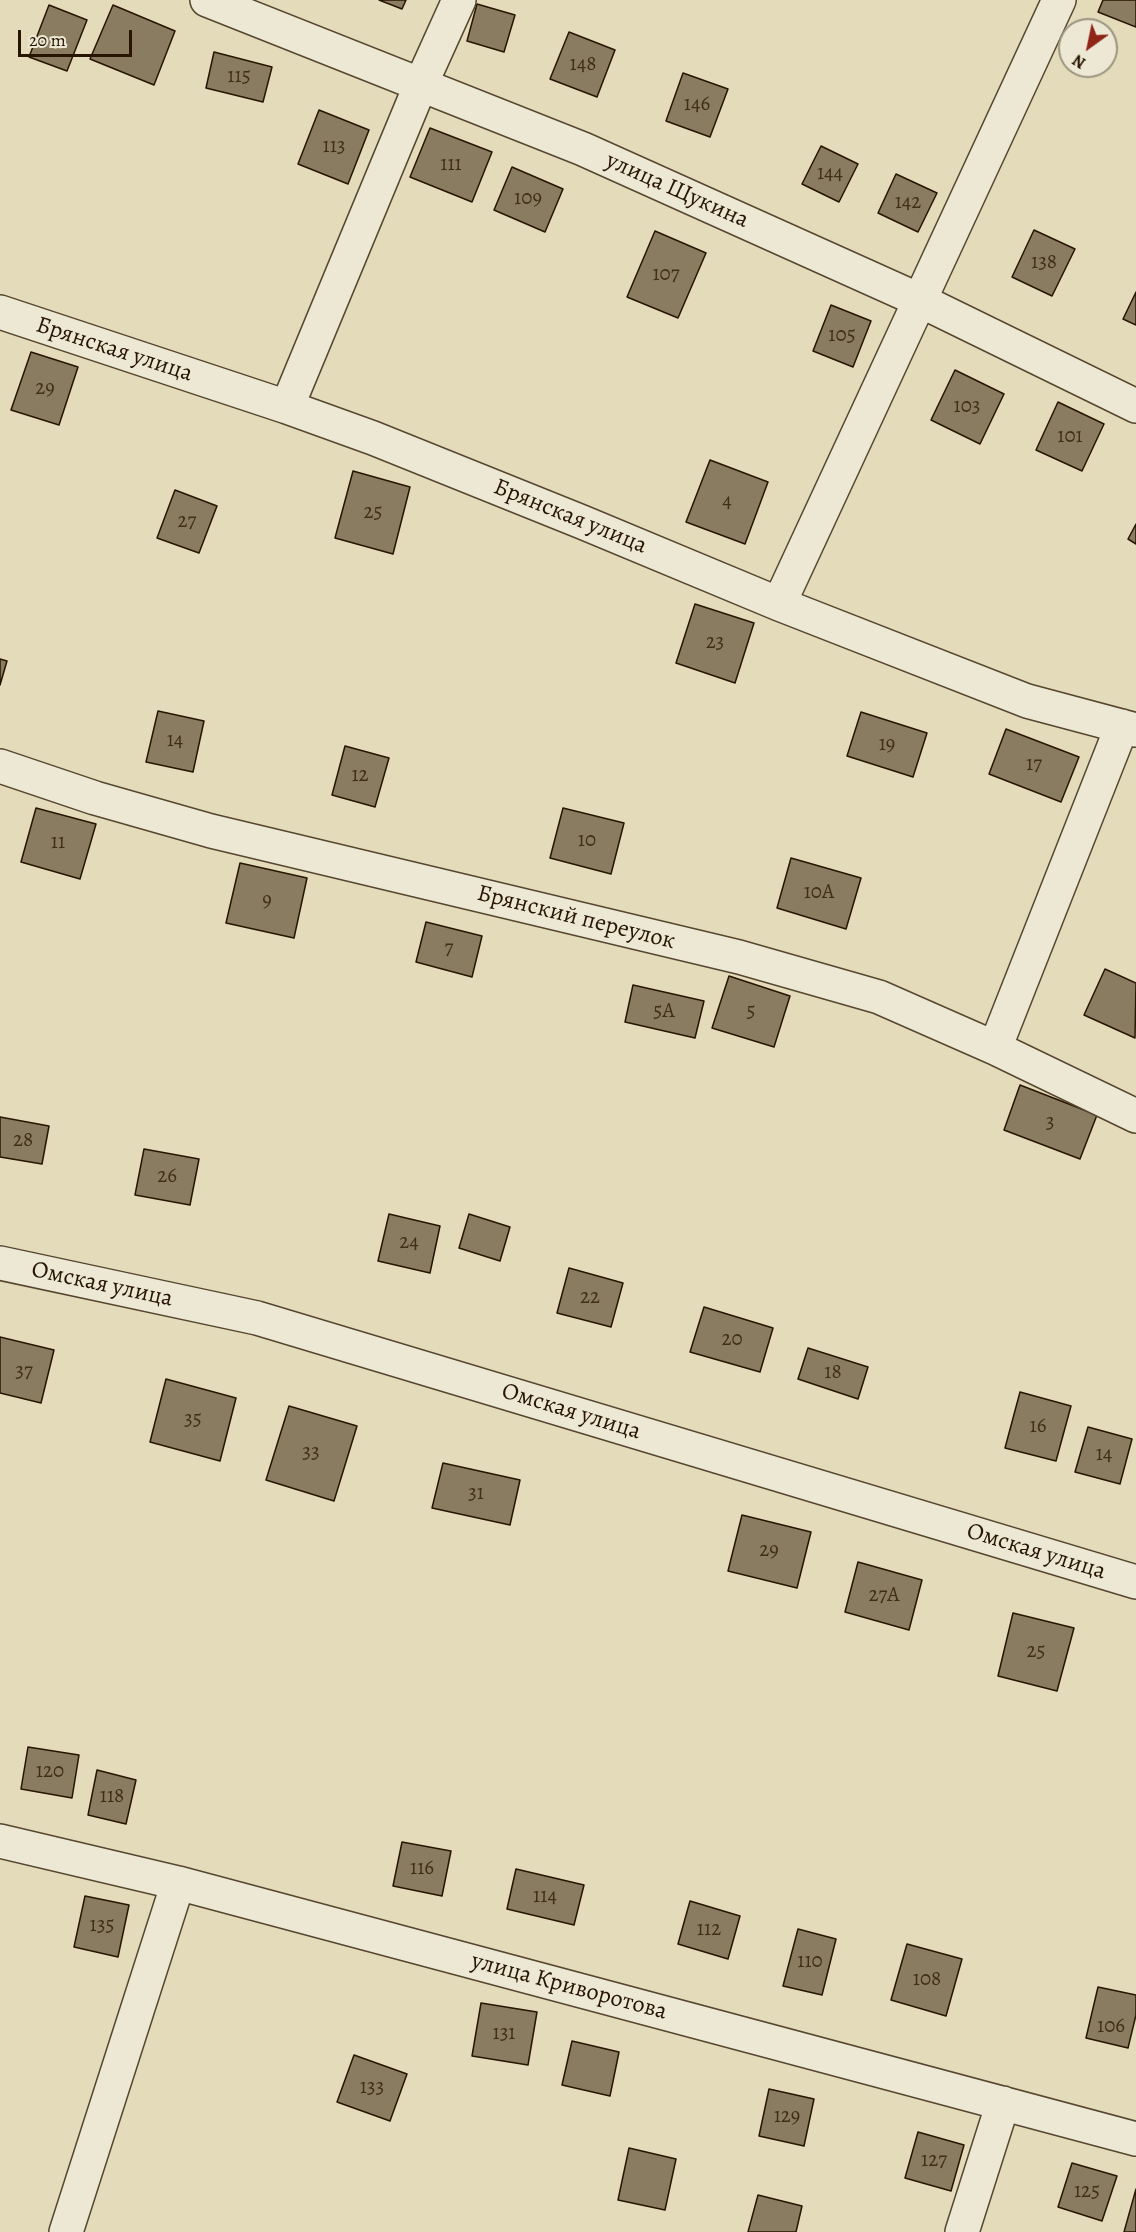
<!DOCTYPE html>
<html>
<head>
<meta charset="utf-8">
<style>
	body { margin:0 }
	#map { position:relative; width:1136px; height:2232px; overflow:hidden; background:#e4dbbb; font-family:Alegreya,serif }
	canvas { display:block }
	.north { position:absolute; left:1058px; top:18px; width:60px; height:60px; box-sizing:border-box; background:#ede8d3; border:2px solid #9e947f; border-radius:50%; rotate:213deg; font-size:16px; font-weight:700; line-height:24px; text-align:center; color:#271500 }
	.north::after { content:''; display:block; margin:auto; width:21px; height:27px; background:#8f2418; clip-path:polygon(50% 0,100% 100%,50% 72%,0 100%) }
	.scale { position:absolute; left:18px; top:30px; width:114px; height:27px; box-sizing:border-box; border:3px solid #271500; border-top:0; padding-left:8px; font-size:18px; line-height:21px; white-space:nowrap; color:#271500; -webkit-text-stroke:4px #ede8d3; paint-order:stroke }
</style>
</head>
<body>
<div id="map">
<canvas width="1136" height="2232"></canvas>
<div class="north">N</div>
<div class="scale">20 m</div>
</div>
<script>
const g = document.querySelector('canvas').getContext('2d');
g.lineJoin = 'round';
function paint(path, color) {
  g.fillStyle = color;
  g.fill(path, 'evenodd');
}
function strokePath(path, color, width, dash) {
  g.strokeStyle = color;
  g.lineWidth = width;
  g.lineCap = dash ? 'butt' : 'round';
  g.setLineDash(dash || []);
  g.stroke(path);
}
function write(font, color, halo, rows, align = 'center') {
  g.font = font + ' Alegreya,serif';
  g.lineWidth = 5;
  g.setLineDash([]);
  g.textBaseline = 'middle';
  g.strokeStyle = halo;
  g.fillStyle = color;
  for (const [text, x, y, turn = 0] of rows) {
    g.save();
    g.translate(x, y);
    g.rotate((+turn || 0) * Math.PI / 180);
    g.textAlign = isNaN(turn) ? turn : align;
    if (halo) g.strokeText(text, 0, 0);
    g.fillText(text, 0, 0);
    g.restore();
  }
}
const building = new Path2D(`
	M379 0H406L402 9Z
	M1103 0H1136V27L1098 12Z
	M477 4 515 15 504 52 467 41Z
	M49 5 87 20 67 71 29 57Z
	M113 5 175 31 154 85 90 59Z
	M569 32 615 50 597 97 550 79Z
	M214 52 272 67 263 102 206 88Z
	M683 73 728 89 710 137 666 121Z
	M319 110 369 130 348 184 298 164Z
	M430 128 492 152 472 202 410 177Z
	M821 146 858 164 839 202 802 184Z
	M512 167 563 189 545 232 494 210Z
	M896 174 937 193 918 232 878 213Z
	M1034 230 1075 249 1052 296 1012 277Z
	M655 231 706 253 678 318 627 297Z
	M1136 292V325L1123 319Z
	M831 305 871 321 853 367 813 351Z
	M31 352 78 367 59 425 11 410Z
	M955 370 1004 394 980 444 931 420Z
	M1058 402 1104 424 1082 471 1036 450Z
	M710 460 768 482 745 544 686 522Z
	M353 471 410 487 393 554 335 538Z
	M175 490 217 506 199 553 157 538Z
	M1136 524V544L1128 539Z
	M695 604 754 623 735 683 676 663Z
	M0 659 7 661 0 685Z
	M158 711 204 721 193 772 146 762Z
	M861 712 927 733 913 777 847 756Z
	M1006 729 1079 757 1061 802 989 774Z
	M345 746 389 758 375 807 332 795Z
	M36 808 96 824 80 879 21 862Z
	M563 808 624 823 611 874 550 858Z
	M791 858 861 878 846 929 777 908Z
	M240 863 307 878 294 938 226 923Z
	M426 922 482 936 472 977 416 962Z
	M1105 969 1136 983 1135 1038 1084 1015Z
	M729 976 790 996 774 1047 712 1028Z
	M633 985 704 1001 695 1038 625 1022Z
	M1020 1085 1097 1115 1080 1159 1004 1130Z
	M0 1117 49 1126 42 1164 0 1157Z
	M144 1149 199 1159 190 1205 135 1195Z
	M389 1214 440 1226 430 1273 378 1261Z
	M469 1214 510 1227 500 1261 459 1248Z
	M569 1268 623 1283 611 1327 557 1313Z
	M704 1307 773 1328 760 1372 690 1352Z
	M0 1337 54 1350 41 1403 0 1393Z
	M808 1348 868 1367 858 1399 798 1379Z
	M166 1379 236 1398 220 1461 150 1442Z
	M1020 1392 1071 1406 1056 1461 1005 1448Z
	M289 1406 357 1426 334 1501 266 1480Z
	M1088 1427 1132 1439 1120 1484 1075 1472Z
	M443 1463 520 1480 510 1525 432 1508Z
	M742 1515 811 1532 797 1588 728 1571Z
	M858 1562 922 1580 909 1630 845 1612Z
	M1013 1613 1074 1628 1057 1691 998 1676Z
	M28 1747 79 1755 72 1798 21 1789Z
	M97 1770 136 1780 126 1824 88 1815Z
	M402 1842 451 1851 442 1896 393 1886Z
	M516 1869 584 1885 574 1925 507 1909Z
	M85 1896 129 1905 118 1957 74 1947Z
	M690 1901 740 1916 728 1959 678 1944Z
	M798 1929 836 1939 822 1995 783 1986Z
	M907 1944 962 1959 946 2016 891 2000Z
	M1098 1987 1136 1995V2015L1128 2048 1086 2038Z
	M481 2003 537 2012 528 2065 472 2056Z
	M572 2041 619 2052 610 2096 562 2085Z
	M354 2055 407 2074 390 2121 337 2102Z
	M769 2089 814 2099 804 2146 759 2136Z
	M918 2132 964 2145 951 2191 905 2178Z
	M629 2148 676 2159 665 2210 618 2200Z
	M1072 2163 1117 2176 1102 2221 1058 2207Z
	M1136 2189V2232H1124Z
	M758 2195 802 2206 796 2232H748Z`);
const minor = new Path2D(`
	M207 0 583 149 919 300 1136 406
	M0 312 287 407 373 438 582 522 779 604 1027 701 1136 730
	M287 407 421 84 459 0
	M779 604 1059 0
	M0 766 95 798 211 831 739 957 879 997 995 1048 1136 1116
	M995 1048 1122 726
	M0 1263 257 1318 1136 1582
	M0 1841 178 1883 1136 2139
	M66 2232 178 1883
	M962 2232 1003 2103`);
const numberNames = [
	["148",583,65],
	["115",239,77],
	["146",697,105],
	["113",334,147],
	["111",451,165],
	["144",830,174],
	["109",528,199],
	["142",908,203],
	["138",1044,263],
	["107",666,275],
	["105",842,336],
	["29",45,389],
	["103",967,407],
	["101",1070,437],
	["4",727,502],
	["25",373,513],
	["27",187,522],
	["23",715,643],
	["14",175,741],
	["19",887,745],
	["17",1034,765],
	["12",360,776],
	["10",587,841],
	["11",58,843],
	["10А",819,893],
	["9",267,901],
	["7",449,949],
	["5А",664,1012],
	["5",751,1012],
	["3",1050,1123],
	["28",23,1141],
	["26",167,1177],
	["24",409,1243],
	["22",590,1298],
	["20",732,1340],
	["37",24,1372],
	["18",833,1373],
	["35",193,1420],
	["16",1038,1427],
	["33",311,1453],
	["14",1104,1455],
	["31",476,1494],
	["29",769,1551],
	["27А",884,1596],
	["25",1036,1652],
	["120",50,1772],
	["118",112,1797],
	["116",422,1869],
	["114",545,1897],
	["135",102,1926],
	["112",709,1930],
	["110",810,1962],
	["108",927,1980],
	["106",1111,2027],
	["131",504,2034],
	["133",372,2088],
	["129",787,2117],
	["127",934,2161],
	["125",1087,2192]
];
const streetNames = [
	["улица Щукина",677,191,24],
	["Брянская улица",114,350,18],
	["Брянская улица",570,517,22],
	["Брянский переулок",576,918,14],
	["Омская улица",102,1285,12],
	["Омская улица",571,1412,17],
	["Омская улица",1036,1552,17],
	["улица Криворотова",569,1987,15]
];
paint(building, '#897c61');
strokePath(building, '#271500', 1.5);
strokePath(minor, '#56462f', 36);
strokePath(minor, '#ede8d3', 33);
write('21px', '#402f18', null, numberNames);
write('24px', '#271500', '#ede8d3', streetNames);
</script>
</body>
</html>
